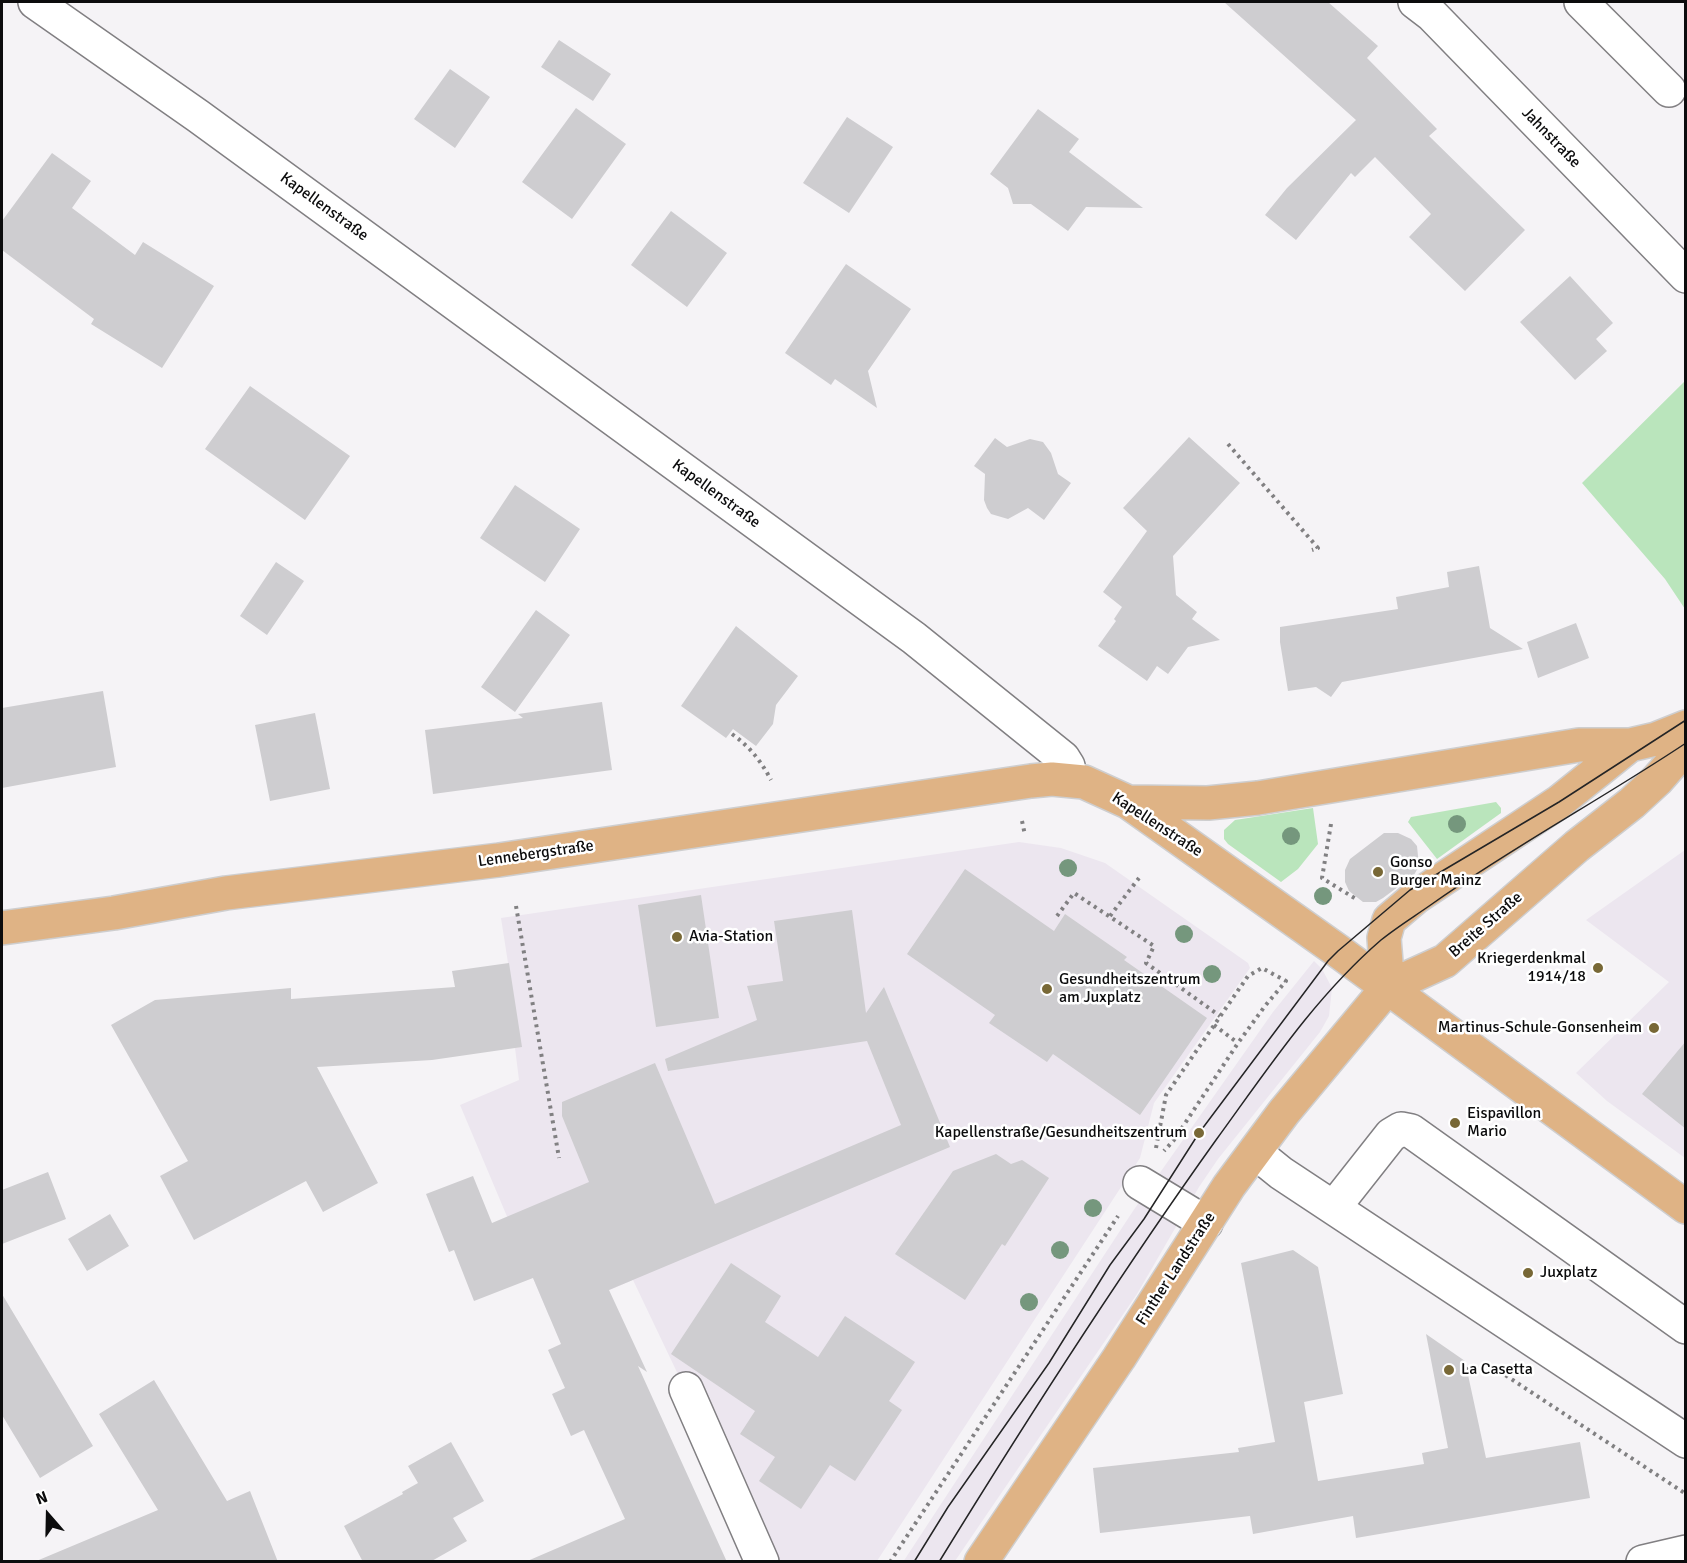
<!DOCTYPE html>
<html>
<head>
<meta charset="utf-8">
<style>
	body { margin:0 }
	#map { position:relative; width:1687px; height:1563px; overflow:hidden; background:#f5f3f6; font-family:Signika,sans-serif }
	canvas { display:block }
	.frame { position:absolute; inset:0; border:3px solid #0c0c0d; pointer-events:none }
	.north { position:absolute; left:18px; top:1485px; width:60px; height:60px; -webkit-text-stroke:4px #fff; paint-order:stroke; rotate:340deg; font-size:16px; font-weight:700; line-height:24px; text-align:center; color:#0c0c0d }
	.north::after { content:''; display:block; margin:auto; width:21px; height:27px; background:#0c0c0d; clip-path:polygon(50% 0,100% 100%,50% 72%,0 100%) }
</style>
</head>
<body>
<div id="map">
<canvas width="1687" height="1563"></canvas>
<div class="frame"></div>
<div class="north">N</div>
</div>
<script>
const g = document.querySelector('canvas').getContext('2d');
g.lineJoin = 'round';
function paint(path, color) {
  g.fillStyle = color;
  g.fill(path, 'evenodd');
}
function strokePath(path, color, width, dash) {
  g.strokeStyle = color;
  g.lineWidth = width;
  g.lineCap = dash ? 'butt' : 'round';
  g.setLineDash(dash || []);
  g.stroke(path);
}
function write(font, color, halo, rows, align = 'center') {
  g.font = font + ' Signika,sans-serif';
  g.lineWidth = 5;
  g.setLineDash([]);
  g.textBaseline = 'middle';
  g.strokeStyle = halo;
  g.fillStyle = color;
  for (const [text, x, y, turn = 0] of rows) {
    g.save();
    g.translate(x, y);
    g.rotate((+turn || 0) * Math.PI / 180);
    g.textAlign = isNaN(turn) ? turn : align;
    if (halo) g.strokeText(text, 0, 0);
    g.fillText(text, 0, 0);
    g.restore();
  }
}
const built = new Path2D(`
	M1019 842 1061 848 1105 863 1248 963 1250 968 1154 1103 1140 1158 877 1561H767L633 1280 549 1316 460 1105 519 1080 515 1048 521 1046 501 918Z
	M1685 850V1158L1607 1101 1576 1073 1669 982 1586 920Z
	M1314 961 1322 969 1332 988 1329 1016 1320 1032 1218 1159 1199 1187 1137 1294 955 1561 903 1562 1133 1211 1273 1012Z`);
const green = new Path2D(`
	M1685 381V609L1665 579 1582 483Z
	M1496 802 1501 808V813L1437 859 1408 822 1411 817Z
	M1313 808 1318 844 1298 869 1281 882 1228 844 1224 839V830L1235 820Z`);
const building = new Path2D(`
	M1224 2H1328L1378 46 1367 58 1437 129 1429 136 1525 230 1465 291 1409 237 1431 214 1375 157 1355 177 1351 173 1296 240 1265 215 1287 188 1356 120Z
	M559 40 611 74 593 101 541 67Z
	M450 69 490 97 455 148 414 119Z
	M576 108 626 144 572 219 522 182Z
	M1038 109 1079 139 1069 152 1143 208 1086 207 1068 231 1031 204H1013L1008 188 990 174Z
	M847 117 893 147 849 213 803 183Z
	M52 153 91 181 72 208 135 255 143 242 214 286 162 368 91 324 94 319 2 250V221Z
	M671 211 727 253 687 307 631 265Z
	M846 264 911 309 868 371 877 408 835 379 831 385 785 353Z
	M1570 276 1613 323 1596 339 1607 351 1575 380 1520 322Z
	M250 386 350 456 305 520 205 449Z
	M1189 437 1240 483 1173 556 1176 595 1197 612 1192 619 1220 640 1188 647 1168 674 1157 666 1147 681 1098 646 1116 621 1114 619 1122 607 1103 592 1147 531 1123 508Z
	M995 438 1007 447 1030 439 1043 442 1051 453 1058 474 1071 483 1044 520 1028 508 1008 519 991 514 987 508 984 500 985 474 974 466Z
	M515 485 580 529 545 582 480 538Z
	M276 562 304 581 267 635 240 616Z
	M1479 566 1490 628 1523 649 1342 682 1331 697 1316 687 1288 691 1280 642V627L1398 609 1396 597 1449 587 1447 572Z
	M536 610 570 635 515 712 481 687Z
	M1576 623 1589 658 1538 678 1527 642Z
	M736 626 798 676 776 705 773 724 756 746 733 729 726 738 681 706Z
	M103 691 116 767 2 788V708Z
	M602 702 612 770 433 794 425 730 523 718 518 714Z
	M315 713 330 789 270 801 255 725Z
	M1384 833H1398L1411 839 1417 846 1419 866 1414 875 1383 898 1376 902H1363L1349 891 1345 882V870L1350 859Z
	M965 869 1054 931 1065 914 1127 957 1124 960 1207 1018 1140 1115 1053 1054 1047 1062 989 1023 995 1015 907 954Z
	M701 895 719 1018 656 1027 638 905Z
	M852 910 866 1013 884 987 950 1147 609 1290 647 1372 638 1366 727 1562H525L625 1519 584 1430 571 1436 552 1394 565 1388 548 1350 561 1344 533 1278 474 1301 454 1250 449 1252 426 1194 473 1176 492 1223 589 1182 562 1116V1102L655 1063 715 1204 901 1125 867 1041 668 1071 665 1059 757 1020 747 986 783 981 774 921Z
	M509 963 522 1047 432 1060 317 1067 378 1183 323 1212 306 1181 194 1240 160 1176 188 1161 111 1025 155 1000 291 988V999L455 987 452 971Z
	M1686 1041V1129L1642 1094Z
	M996 1154 1011 1164 1022 1160 1049 1178 1005 1246 1002 1244 965 1300 895 1254 953 1171Z
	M48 1172 66 1219 2 1244V1190Z
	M110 1214 129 1246 87 1271 68 1239Z
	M1293 1250 1318 1267 1343 1394 1304 1402 1318 1481 1424 1464 1422 1453 1448 1448 1426 1334 1465 1361 1486 1458 1580 1442 1590 1498 1356 1538 1353 1516 1253 1534 1250 1516 1100 1533 1093 1468 1239 1452 1238 1448 1275 1442 1241 1263Z
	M731 1263 781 1296 765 1322 818 1357 845 1316 915 1362 889 1401 902 1410 855 1481 830 1465 801 1509 759 1481 775 1457 740 1434 755 1411 671 1354Z
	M2 1294 93 1446 40 1478 2 1415Z
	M154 1380 227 1501 250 1491 278 1562H34L158 1510 99 1414Z
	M451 1442 484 1501 453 1518 467 1541 430 1562H363L344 1526 403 1494 402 1492 418 1483 408 1466Z`);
const path = new Path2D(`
	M1228 444 1318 548 1312 550
	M732 734C750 747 761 761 771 780
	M1022 821 1025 835
	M1331 824 1322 878 1356 899
	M516 906 559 1158
	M1057 916 1074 893 1154 946 1146 963 1220 1016
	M1110 916 1139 878
	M1214 1025 1238 1043
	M1156 1148 1166 1095 1248 976 1262 968 1286 981 1265 1006 1238 1043 1174 1140 1164 1151
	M1493 1367 1686 1494
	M1467 1369 1493 1367
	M890 1562 1118 1216`);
const minor = new Path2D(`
	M35 2 198 116 914 638 1063 758 1068 766 1071 780
	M1415 2 1432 15 1686 276
	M1581 2 1669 90
	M1255 1152 1281 1173 1686 1441
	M1140 1183 1206 1223
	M1335 1206 1391 1135 1401 1129 1411 1131 1686 1327
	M686 1389 762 1562
	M1643 1562 1686 1552`);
const major = new Path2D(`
	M1128 802 1208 803 1258 798 1579 745H1630L1656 739 1686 727
	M2 928 114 913 226 893 499 860 1031 781 1052 779 1084 782 1128 802 1338 951 1686 1207
	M1388 987 1384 938 1389 920 1416 897 1559 802 1630 745
	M981 1562 1119 1358 1229 1186 1284 1112 1388 987 1445 961 1577 846 1632 803 1657 780 1686 747`);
const tram = new Path2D(`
	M914 1562 948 1507 1049 1363 1110 1265 1144 1219 1199 1133 1328 961 1338 951 1410 890 1559 802 1686 720
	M939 1562C1027 1419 1118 1277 1216 1140 1267 1070 1315 997 1381 940 1397 927 1415 916 1432 904 1514 846 1602 799 1686 743`);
const trees = [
	[1457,824],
	[1291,836],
	[1068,868],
	[1323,896],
	[1184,934],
	[1212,974],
	[1093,1208],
	[1060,1250],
	[1029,1302]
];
const markers = [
	[1378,872,6,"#786836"],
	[677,937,6,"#786836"],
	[1598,968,6,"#786836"],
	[1047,989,6,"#786836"],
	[1654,1028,6,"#786836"],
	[1455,1123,6,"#786836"],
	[1199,1133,6,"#786836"],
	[1528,1273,6,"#786836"],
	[1449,1370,6,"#786836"]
];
const streetNames = [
	["Jahnstraße",1551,138,46],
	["Kapellenstraße",324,207,36],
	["Kapellenstraße",716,494,36],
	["Kapellenstraße",1157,825,33],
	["Lennebergstraße",536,854,-8],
	["Breite Straße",1486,925,-41],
	["Finther Landstraße",1176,1269,-57]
];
const poiNames = [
	["Gonso",1390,863],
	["Burger Mainz",1390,881],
	["Avia-Station",689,937],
	["Kriegerdenkmal",1586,959,"right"],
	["1914/18",1586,977,"right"],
	["Gesundheitszentrum",1059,980],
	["am Juxplatz",1059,998],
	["Martinus-Schule-Gonsenheim",1642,1028,"right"],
	["Eispavillon",1467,1114],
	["Mario",1467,1132],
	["Kapellenstraße/Gesundheitszentrum",1187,1133,"right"],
	["Juxplatz",1540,1273],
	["La Casetta",1461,1370]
];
paint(built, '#ece6ef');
paint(green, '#bae5bc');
paint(building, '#cecdd0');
strokePath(minor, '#817f82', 36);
strokePath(major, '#cececf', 36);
strokePath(path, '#818082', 4, [3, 4.5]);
strokePath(minor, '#fff', 33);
strokePath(major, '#dfb385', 33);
strokePath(tram, '#242425', 1.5);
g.fillStyle = '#75977d';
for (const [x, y] of trees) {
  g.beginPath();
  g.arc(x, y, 9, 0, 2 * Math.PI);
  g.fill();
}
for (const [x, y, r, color] of markers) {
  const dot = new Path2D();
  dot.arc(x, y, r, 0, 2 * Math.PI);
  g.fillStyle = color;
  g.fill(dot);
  strokePath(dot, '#fff', 2);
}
write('16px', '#0c0c0d', '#fff', streetNames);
write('16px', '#0c0c0d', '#fff', poiNames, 'left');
</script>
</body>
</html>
